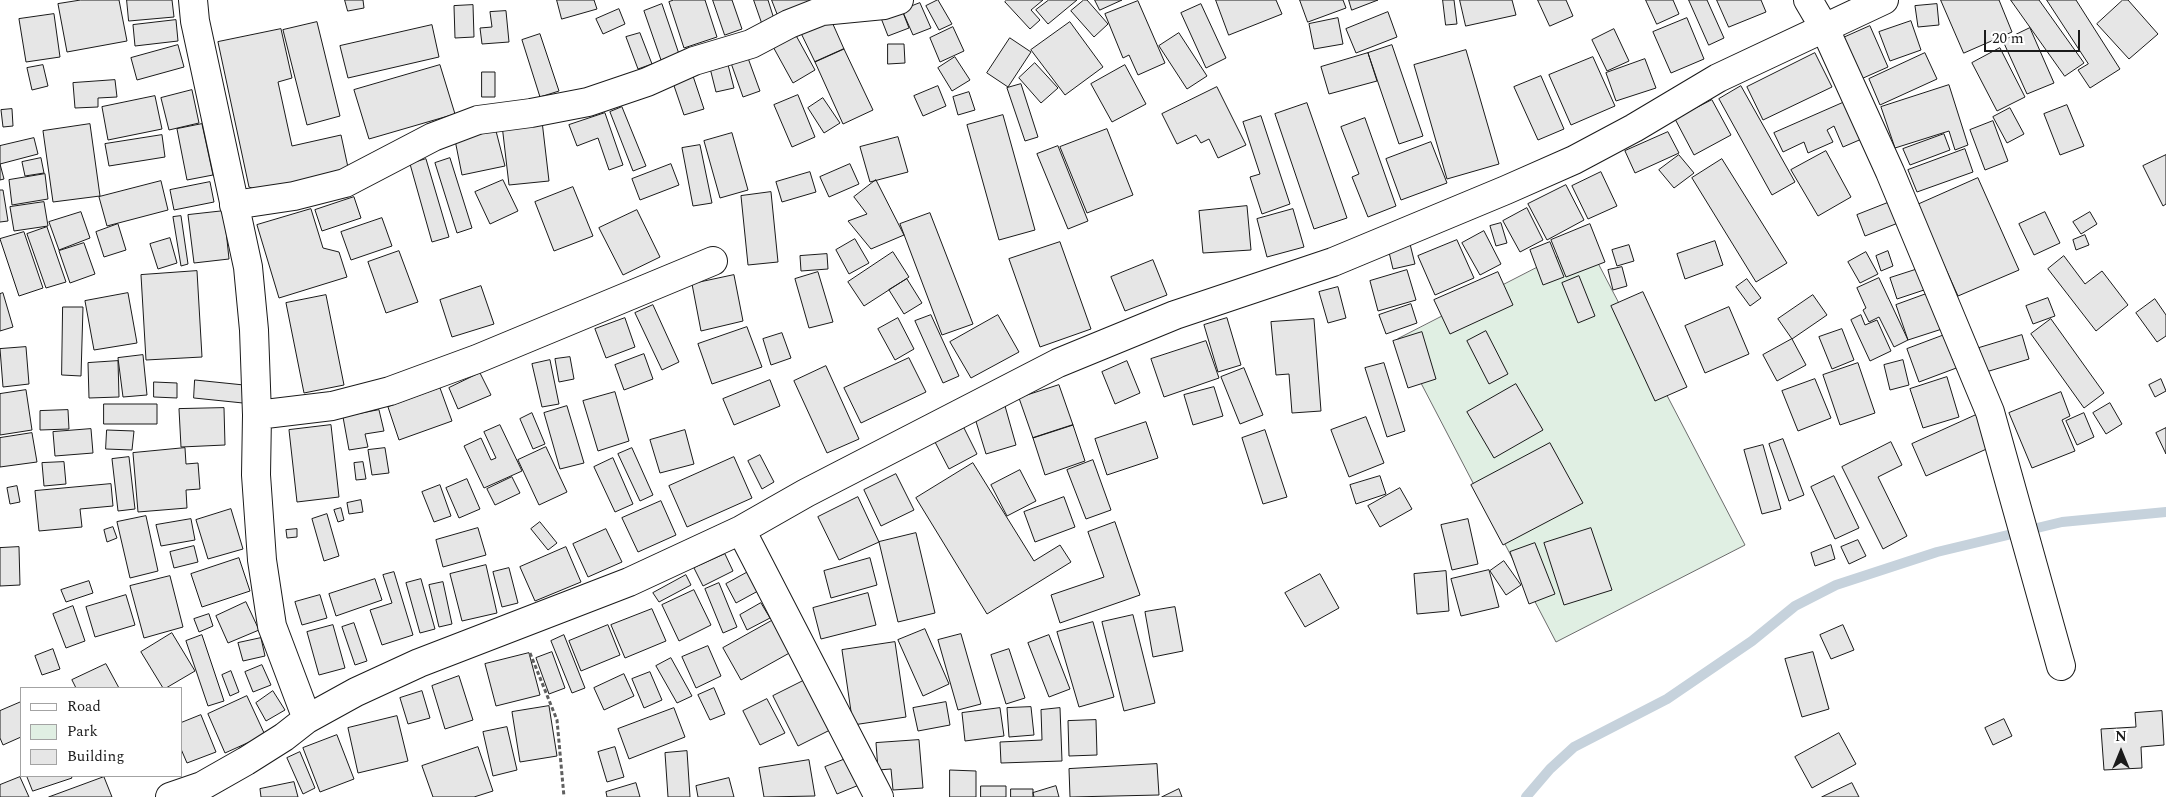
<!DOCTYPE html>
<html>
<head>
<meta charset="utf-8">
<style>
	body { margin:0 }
	#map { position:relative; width:2166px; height:797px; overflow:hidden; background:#fff; font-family:Spectral,serif }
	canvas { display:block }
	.legend { position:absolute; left:20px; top:687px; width:162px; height:90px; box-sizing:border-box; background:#fff; border:1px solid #a3a3a3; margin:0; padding:6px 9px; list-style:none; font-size:15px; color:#1a1a1a }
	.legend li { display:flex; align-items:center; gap:10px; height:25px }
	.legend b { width:25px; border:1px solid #a3a3a3 }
	.north { position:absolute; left:2096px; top:727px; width:50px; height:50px; -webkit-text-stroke:4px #fff; paint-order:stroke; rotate:0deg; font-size:14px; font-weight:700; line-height:20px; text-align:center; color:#1a1a1a }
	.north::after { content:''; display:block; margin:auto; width:18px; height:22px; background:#1a1a1a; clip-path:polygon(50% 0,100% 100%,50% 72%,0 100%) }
	.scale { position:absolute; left:1984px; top:30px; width:96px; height:22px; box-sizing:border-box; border:2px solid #1a1a1a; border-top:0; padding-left:6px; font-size:15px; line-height:18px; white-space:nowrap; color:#1a1a1a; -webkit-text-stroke:4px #fff; paint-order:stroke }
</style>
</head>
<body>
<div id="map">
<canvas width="2166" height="797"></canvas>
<ul class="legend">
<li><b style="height:6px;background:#fff"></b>Road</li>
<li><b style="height:14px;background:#e0efe3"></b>Park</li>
<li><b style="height:14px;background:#e6e6e6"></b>Building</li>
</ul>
<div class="north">N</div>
<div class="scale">20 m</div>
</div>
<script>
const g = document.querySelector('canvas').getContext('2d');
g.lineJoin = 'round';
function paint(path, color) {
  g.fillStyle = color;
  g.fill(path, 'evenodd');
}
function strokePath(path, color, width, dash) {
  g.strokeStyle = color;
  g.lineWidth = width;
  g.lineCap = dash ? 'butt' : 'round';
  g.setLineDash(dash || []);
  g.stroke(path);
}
const green = new Path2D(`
	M1587 242 1745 545 1556 642 1398 339Z`);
const stream = new Path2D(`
	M1526 797 1550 769 1574 747 1667 699 1752 641 1795 606 1836 585 1937 552 2062 522 2166 512`);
const building = new Path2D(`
	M81 0H119L127 41 67 52 58 4Z
	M127 0H172L174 17 129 21Z
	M345 0H363L364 8 348 11Z
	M557 0H594L597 9 562 19Z
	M674 0H705L717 37 684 48 669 2Z
	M713 0H732L742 29 725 35Z
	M754 0H768L774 19 762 23Z
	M772 0H831L779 18Z
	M938 0 952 24 939 30 926 6Z
	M1007 0H1043L1031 10 1040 20 1030 29 1005 2Z
	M1049 0H1077L1048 24 1036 10Z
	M1084 0H1087L1108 24 1094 37 1071 11Z
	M1095 0H1122L1100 10Z
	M1216 0H1276L1282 14 1229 35Z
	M1300 0H1343L1346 8 1308 22Z
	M1349 0H1378L1352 10Z
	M1443 0H1454L1457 24 1446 25Z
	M1460 0H1512L1516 15 1466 26Z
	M1538 0H1566L1573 16 1550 26Z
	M1646 0H1673L1679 14 1657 24Z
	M1689 0H1707L1724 38 1709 45Z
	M1717 0H1761L1766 12 1729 27Z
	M1941 0H1999L2012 32 1964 53Z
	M2011 0H2039L2084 63 2065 76Z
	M2047 0H2076L2120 69 2090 88 2078 70 2088 64Z
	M2123 0H2128L2158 34 2129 59 2097 24Z
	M1138 1 1165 63 1138 75 1129 55 1123 58 1105 14Z
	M920 3 931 28 913 35 902 10Z
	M662 4 679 54 661 60 644 11Z
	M1201 4 1226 58 1206 68 1181 13Z
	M1937 4 1939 25 1918 27 1915 6Z
	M473 5 474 37 455 38 454 6Z
	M619 9 625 24 603 34 596 19Z
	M902 10 909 28 888 36 881 18Z
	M506 11 509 42 482 44 480 28 492 27 490 12Z
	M1388 12 1397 37 1356 53 1346 29Z
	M828 13 844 49 815 62 798 27Z
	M54 14 60 57 26 62 19 19Z
	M1338 18 1343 44 1314 49 1309 24Z
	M1687 18 1704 59 1671 73 1653 32Z
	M176 20 178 41 135 46 133 25Z
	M1911 21 1921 50 1890 61 1879 32Z
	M317 22 340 116 307 125 283 30Z
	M1070 22 1103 67 1065 95 1031 50Z
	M432 25 439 57 348 78 340 46Z
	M1870 26 1888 67 1861 79 1843 38Z
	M953 27 964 51 940 62 930 38Z
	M2030 28 2054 83 2027 94 2003 41Z
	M281 29 292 78 278 82 292 146 341 135 349 172 260 191 249 187 218 42Z
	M1614 29 1629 61 1607 71 1592 40Z
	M793 30 815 70 793 83 771 43Z
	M640 33 652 64 638 69 626 37Z
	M1179 33 1207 76 1187 89 1159 46Z
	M540 34 559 91 540 97 522 40Z
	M1010 38 1031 52 1008 87 987 73Z
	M888 44H904L905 63 888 64Z
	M178 45 184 67 137 80 131 58Z
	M1392 45 1423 136 1399 144 1368 53Z
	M2000 48 2025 97 1997 111 1972 63Z
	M844 49 873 110 843 124 815 62Z
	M1466 50 1499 164 1447 179 1414 65Z
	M1368 53 1377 81 1329 94 1321 67Z
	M1815 53 1832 87 1763 120 1747 87Z
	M1925 53 1937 79 1880 105 1869 79Z
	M726 57 734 88 716 92 708 60Z
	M955 57 970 80 952 91 938 68Z
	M1593 57 1615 106 1571 125 1549 75Z
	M748 58 760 91 743 97 731 63Z
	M1645 59 1656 88 1616 101 1606 73Z
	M1035 63 1058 88 1041 103 1019 78Z
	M43 65 48 86 32 90 27 68Z
	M440 65 455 114 369 139 354 90Z
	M1125 65 1146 104 1112 122 1091 84Z
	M690 67 704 109 684 115 670 74Z
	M482 72H495V97H482Z
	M1541 76 1564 129 1538 140 1514 87Z
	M115 80 117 97 98 98V107L75 108 73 83Z
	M1021 84 1038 137 1025 141 1007 88Z
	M1949 85 1968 145 1955 150 1949 131 1895 148 1881 107Z
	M938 86 946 106 923 116 914 96Z
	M1741 86 1795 182 1772 195 1719 99Z
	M1217 87 1246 145 1218 158 1209 139 1201 143 1196 135 1177 144 1162 114Z
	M192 90 199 123 169 130 161 98Z
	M969 92 975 110 958 115 953 97Z
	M798 95 815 137 792 147 774 105Z
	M155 96 162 129 108 140 102 107Z
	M823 98 840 123 824 133 808 108Z
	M1712 100 1731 135 1694 155 1675 119Z
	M1847 101 1864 138 1843 147 1834 126 1827 130 1833 142 1808 153 1804 142 1783 152 1774 133Z
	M1307 103 1347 218 1314 229 1275 114Z
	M2067 105 2084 146 2060 155 2044 114Z
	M622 107 646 166 633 171 610 112Z
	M2010 108 2024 134 2007 143 1993 117Z
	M12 109 13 126 3 127 1 110Z
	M605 113 623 165 609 170 598 138 577 146 569 125Z
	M1003 115 1035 230 999 240 967 125Z
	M1261 116 1290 204 1262 214 1250 177 1260 174 1243 122Z
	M1365 118 1396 206 1368 217 1352 177 1359 174 1341 127Z
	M542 121 549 181 509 185 502 125Z
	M1993 121 2008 161 1985 170 1970 130Z
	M90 124 100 196 53 202 43 131Z
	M202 124 213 175 187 180 177 129Z
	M1107 129 1133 195 1087 213 1060 147Z
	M496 131 505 166 462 175 455 140Z
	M1668 132 1679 153 1635 173 1625 151Z
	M732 133 748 190 720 198 704 141Z
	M1944 134 1950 150 1910 165 1903 149Z
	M162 135 165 157 109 166 105 144Z
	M898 137 908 172 870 182 860 147Z
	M34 138 38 154 0 164 4 179 0 180V146Z
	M1431 142 1447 183 1401 200 1386 159Z
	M700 145 712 203 693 206 682 148Z
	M1058 146 1088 221 1068 229 1037 154Z
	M1965 149 1973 172 1917 192 1908 170Z
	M1826 151 1851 197 1818 216 1791 170Z
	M1679 155 1694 173 1674 188 1659 170Z
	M2166 155V204L2163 206 2143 166Z
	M41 158 44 173 25 176 22 162Z
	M450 158 472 228 457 233 435 163Z
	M426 159 449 237 432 242 410 164Z
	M1722 159 1787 263 1756 282 1692 178Z
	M671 164 679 185 640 200 632 179Z
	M850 164 859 184 829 197 820 177Z
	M810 172 816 192 782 202 776 182Z
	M1601 172 1617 206 1588 219 1572 186Z
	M45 174 48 199 12 205 9 180Z
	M1978 178 2019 270 1958 296 1917 205Z
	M503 180 518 211 490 224 475 192Z
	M876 180 904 235 871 249 848 221 867 214 854 197Z
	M161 181 168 210 107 226 99 197Z
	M210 182 214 202 174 210 170 190Z
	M1566 185 1584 220 1547 240 1528 204Z
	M573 187 593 236 554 251 535 202Z
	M0 190H3L8 221 0 222Z
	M771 192 778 262 748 265 741 196Z
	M354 197 361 218 322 231 315 210Z
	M44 202 48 226 14 231 10 207Z
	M1890 202 1898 223 1865 236 1857 215Z
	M1247 206 1251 250 1203 253 1199 211Z
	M1527 208 1543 240 1520 252 1503 221Z
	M311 209 323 248 339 252 347 277 279 298 257 225Z
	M1293 209 1304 247 1267 257 1257 219Z
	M637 210 660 257 623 275 599 228Z
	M224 211 229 259 194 263 188 215Z
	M81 212 90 238 59 250 49 222Z
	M2045 212 2060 243 2034 255 2019 224Z
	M2090 212 2097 224 2081 234 2073 222Z
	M930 213 973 324 942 335 900 224Z
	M181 216 188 264 181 266 173 217Z
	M382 218 392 246 351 260 341 232Z
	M1501 223 1507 243 1496 246 1490 226Z
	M118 224 126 250 104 257 96 232Z
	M1590 224 1605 262 1566 277 1551 240Z
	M47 227 66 282 46 288 27 234Z
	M1484 231 1501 264 1480 275 1462 243Z
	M24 232 43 288 19 296 0 239Z
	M2085 235 2089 245 2076 250 2073 240Z
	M170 238 177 263 158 269 150 244Z
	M855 239 869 263 849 274 836 250Z
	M1457 240 1474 278 1435 295 1418 256Z
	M1715 241 1723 265 1685 279 1677 254Z
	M1060 242 1091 329 1040 347 1009 259Z
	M1550 242 1564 277 1543 285 1530 250Z
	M84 243 95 274 70 283 59 251Z
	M1410 244 1415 264 1393 269 1388 248Z
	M1629 245 1634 261 1617 266 1612 250Z
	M399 251 418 302 386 313 368 262Z
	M1888 251 1893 266 1881 271 1876 256Z
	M893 252 909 277 864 306 848 282Z
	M1866 252 1878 274 1860 283 1848 262Z
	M827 254 828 269 801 271 800 256Z
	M2064 256 2085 284 2102 271 2128 305 2096 331 2048 269Z
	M1153 260 1167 295 1125 311 1111 277Z
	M1622 267 1627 286 1613 290 1608 270Z
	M1918 269 1924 290 1897 299 1890 278Z
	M1407 270 1416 300 1378 311 1370 281Z
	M197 271 202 357 146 360 141 275Z
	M818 272 833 322 809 328 795 279Z
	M1498 272 1513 305 1450 334 1434 300Z
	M734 275 743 321 701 331 692 284Z
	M1579 276 1595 316 1578 323 1562 283Z
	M1879 278 1908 340 1894 347 1879 317 1869 322 1863 310 1866 308 1857 288Z
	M907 279 922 303 904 314 889 290Z
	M1747 279 1761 298 1750 306 1736 287Z
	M481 286 494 324 452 337 440 300Z
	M1338 287 1346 318 1328 323 1319 292Z
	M1643 292 1687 387 1655 401 1611 306Z
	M3 293 13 327 0 331V294Z
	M128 293 137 343 94 350 85 301Z
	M1929 293 1942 329 1908 340 1896 305Z
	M326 295 344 385 304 393 286 303Z
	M1813 295 1827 315 1792 339 1778 319Z
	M2048 298 2055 316 2033 324 2026 306Z
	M2155 299 2166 315V336L2157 342 2136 313Z
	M1411 304 1417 323 1386 334 1379 315Z
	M653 305 679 362 662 370 635 313Z
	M63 307H83L81 376 62 375Z
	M1729 307 1749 354 1705 373 1685 326Z
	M931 315 959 376 943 383 915 321Z
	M998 315 1019 352 971 378 950 342Z
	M1861 315 1865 325 1877 320 1891 351 1870 361 1851 320Z
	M625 318 635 347 606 358 595 329Z
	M898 318 914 349 895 360 878 329Z
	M1227 318 1241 365 1218 372 1204 325Z
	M1314 319 1321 411 1292 413 1289 374 1276 375 1271 322Z
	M2051 319 2104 393 2084 408 2031 334Z
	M747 327 762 367 712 384 698 344Z
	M1842 329 1854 360 1832 369 1819 337Z
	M1486 331 1508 374 1489 384 1467 341Z
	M1422 332 1436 379 1408 388 1393 341Z
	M782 333 791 358 771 365 763 339Z
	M1947 334 1959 367 1919 382 1907 349Z
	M2022 335 2029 359 1986 372 1979 348Z
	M1792 339 1806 365 1777 381 1763 355Z
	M1206 341 1219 378 1164 397 1151 359Z
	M26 347 29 384 3 387 0 349Z
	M644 354 653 379 624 390 615 365Z
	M143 355 147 395 123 397 118 358Z
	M570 357 574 379 559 382 555 359Z
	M909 358 926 392 861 423 844 388Z
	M550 360 559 404 542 407 532 364Z
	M1903 360 1909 385 1890 390 1884 365Z
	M118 361 119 397 89 398 88 363Z
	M1127 361 1140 393 1115 404 1102 372Z
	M1384 363 1405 431 1387 437 1365 368Z
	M1858 363 1875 413 1840 425 1823 375Z
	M826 366 859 439 827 453 794 381Z
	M1244 368 1263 415 1240 424 1221 377Z
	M480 373 491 395 458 409 449 388Z
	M1947 377 1959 417 1923 428 1910 389Z
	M1815 379 1831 418 1798 431 1782 391Z
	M2161 379 2166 391 2155 397 2149 385Z
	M195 380 244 385 243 403 194 398Z
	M770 380 780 406 734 425 723 399Z
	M154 382 177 383V398L154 397Z
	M1516 384 1543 430 1494 458 1467 412Z
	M1059 385 1073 425 1033 438 1019 398Z
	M1214 387 1223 416 1193 425 1184 395Z
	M440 388 452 421 399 440 388 407Z
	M26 390 32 430 0 435V394Z
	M615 392 629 441 598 451 583 401Z
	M2061 392 2070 416 2062 420 2075 451 2032 468 2009 413Z
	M2110 403 2122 424 2106 434 2093 413Z
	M104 404H157V424H104Z
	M567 406 584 463 560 469 544 413Z
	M1005 406 1016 445 986 454 974 415Z
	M224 408 225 445 181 447 179 409Z
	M68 410 69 429 40 430V411Z
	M379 410 384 431 365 434 368 447 349 450 343 417Z
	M532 413 545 444 533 449 520 419Z
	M2084 413 2094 437 2077 445 2066 421Z
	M1976 415 1991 447 1926 476 1912 444Z
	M1366 417 1384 463 1349 477 1331 430Z
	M1146 422 1158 458 1107 475 1095 439Z
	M331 425 339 497 297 502 289 430Z
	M500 425 522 471 484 488 464 446 481 438 491 460 496 458 484 432Z
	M1073 425 1085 461 1045 475 1033 438Z
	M964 428 977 454 949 469 935 442Z
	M2166 428V454L2156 433Z
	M91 429 93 453 55 456 53 432Z
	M107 430 134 431 132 450 106 449Z
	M685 430 694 464 660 473 650 440Z
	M1265 430 1287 497 1263 504 1242 438Z
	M32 433 37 462 0 467V438Z
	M1783 439 1804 495 1789 501 1769 444Z
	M1891 442 1902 465 1878 477 1907 536 1883 549 1842 467Z
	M1550 443 1583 503 1503 545 1471 485Z
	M1763 445 1781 509 1762 514 1744 450Z
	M546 447 567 492 539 505 518 460Z
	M185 448 186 464 198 463 200 489 186 490 187 508 138 512 133 453Z
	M385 448 389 473 372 475 368 450Z
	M632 448 653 495 640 501 618 454Z
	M760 455 774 482 762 489 748 461Z
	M129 457 135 509 118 511 112 459Z
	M734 457 752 498 687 527 669 486Z
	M613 458 633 504 615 512 594 467Z
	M1093 460 1111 510 1086 519 1067 470Z
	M64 462 66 484 44 486 42 463Z
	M363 462 366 479 356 480 354 463Z
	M973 463 1034 561 1060 545 1071 562 987 614 916 498Z
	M1020 470 1036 501 1007 516 991 485Z
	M896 474 914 510 881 526 864 490Z
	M1380 476 1386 494 1356 504 1350 485Z
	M1834 476 1859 528 1835 539 1811 487Z
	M512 477 520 493 495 505 487 489Z
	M467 479 480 509 459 518 446 488Z
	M111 484 113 506 80 509 82 527 39 531 35 491Z
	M440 485 451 516 434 522 422 492Z
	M17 486 20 502 10 504 7 488Z
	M1400 488 1412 509 1380 527 1368 506Z
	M858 497 879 542 839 560 818 517Z
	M1064 497 1075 527 1035 542 1024 512Z
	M361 500 363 512 349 514 347 503Z
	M661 501 676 535 638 552 622 518Z
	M341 508 344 520 338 522 334 510Z
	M231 509 243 549 208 559 196 520Z
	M327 514 339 556 324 561 312 519Z
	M146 516 158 571 130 578 117 522Z
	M191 519 195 540 161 546 156 525Z
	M1468 519 1478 564 1452 570 1441 525Z
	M540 522 557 543 548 550 531 529Z
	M1115 522 1140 595 1060 623 1051 595 1104 577 1088 532Z
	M113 527 117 538 107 542 104 530Z
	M478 528 486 555 443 567 436 540Z
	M1591 528 1612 590 1564 605 1544 543Z
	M297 529V537L287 538 286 530Z
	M606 529 622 562 588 577 573 544Z
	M916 533 935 613 898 622 879 542Z
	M1858 540 1866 556 1849 564 1841 547Z
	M1535 543 1555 594 1529 604 1510 552Z
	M1831 545 1835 559 1815 566 1811 553Z
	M194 546 198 562 174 568 170 552Z
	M19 547 20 585 0 586V548Z
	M566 547 581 582 535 601 520 567Z
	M725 554 733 571 703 586 694 568Z
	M239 558 250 591 202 607 191 574Z
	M870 558 877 585 831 598 824 571Z
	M1504 561 1521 585 1506 595 1490 571Z
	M486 565 497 613 462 621 450 574Z
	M509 568 518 603 502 607 493 572Z
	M1489 570 1499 607 1461 616 1451 579Z
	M1446 571 1449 611 1417 614 1414 574Z
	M394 572 413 635 382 645 370 610 392 603 383 575Z
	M748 572 758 591 736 603 726 584Z
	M1320 574 1339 608 1305 627 1285 593Z
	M686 575 691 585 659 602 653 593Z
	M170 576 183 627 144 638 130 586Z
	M375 579 382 600 336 616 329 594Z
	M421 579 435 629 420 633 406 583Z
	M89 581 93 593 66 602 61 590Z
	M443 582 452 624 439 627 429 585Z
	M719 583 737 627 723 633 705 589Z
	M694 590 711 625 679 641 662 605Z
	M868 593 876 625 821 639 813 608Z
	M126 595 135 625 95 637 86 607Z
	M320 595 327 618 302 625 295 602Z
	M246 602 259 630 228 643 216 616Z
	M761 603 770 618 747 630 740 615Z
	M73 606 85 641 66 648 53 614Z
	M1175 607 1183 651 1153 657 1145 612Z
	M652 609 666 641 625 658 611 625Z
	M209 614 213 626 199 632 194 619Z
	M1133 615 1155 703 1124 711 1102 622Z
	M775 619 793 651 741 680 723 648Z
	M1093 622 1114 697 1079 707 1057 632Z
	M354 623 367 661 355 665 342 627Z
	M333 625 345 668 319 675 307 632Z
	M608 625 620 655 581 671 569 641Z
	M1843 625 1854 650 1831 659 1820 635Z
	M925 629 949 684 923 696 898 640Z
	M172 633 195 671 166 688H163L141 652Z
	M961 634 981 704 958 710 938 640Z
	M202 635 224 701 208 706 186 641Z
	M564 635 585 688 572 693 551 641Z
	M1049 635 1070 689 1049 697 1028 643Z
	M261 638 265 656 243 661 238 643Z
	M895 642 906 717 853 725 842 650Z
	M708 646 721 676 696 688 682 657Z
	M53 649 60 669 42 675 35 656Z
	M1009 649 1025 698 1006 704 991 655Z
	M552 652 565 688 549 694 536 658Z
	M1813 652 1829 709 1802 717 1785 659Z
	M529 653 540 695 496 706 485 664Z
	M671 658 692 696 677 703 656 666Z
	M106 664 119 688H76L72 680Z
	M262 665 271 685 253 692 245 672Z
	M231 671 239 692 230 696 222 675Z
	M650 672 662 700 644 708 632 679Z
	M624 674 634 696 604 710 594 688Z
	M459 676 473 720 445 729 432 686Z
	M807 679 832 729 798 746 773 696Z
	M714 688 725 714 710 720 698 695Z
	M273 691 285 710 266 721 256 703Z
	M422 691 430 718 408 724 400 698Z
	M247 696 265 735 225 753 208 714Z
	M767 699 785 733 760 745 743 711Z
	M21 702V737L3 745 0 738V711Z
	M946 702 950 725 918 731 913 708Z
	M549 706 557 756 520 762 512 712Z
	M1031 707 1034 735 1009 737 1007 708Z
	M674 708 685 737 629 759 618 729Z
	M1000 708 1004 736 965 741 962 713Z
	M1060 708 1062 761 1001 763 1000 742 1042 740 1041 710Z
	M2162 711 2164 745 2141 747 2142 768 2104 770 2101 729 2136 727 2135 713Z
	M201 715 216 752 187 763 181 749V723Z
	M397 716 408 761 358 773 348 728Z
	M2004 719 2012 736 1993 745 1985 728Z
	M1096 720 1097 755 1069 756 1068 721Z
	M507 727 517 770 493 776 483 732Z
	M1839 733 1856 764 1812 788 1795 757Z
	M337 735 354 779 320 792 303 748Z
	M919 740 923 788 893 790 891 769 878 770 876 743Z
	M478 747 493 791 474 797H433L422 766Z
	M615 747 624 777 607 782 598 752Z
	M687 751 690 797H668L665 753Z
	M300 752 315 788 303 794 287 758Z
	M848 758 859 785 837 794 825 767Z
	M809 760 815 796 764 797 759 768Z
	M1157 764 1159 795 1070 797 1069 769Z
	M950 770 976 771V797H950Z
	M27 776H71L72 778 33 791Z
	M20 777 29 797H0V785Z
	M104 777 112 797H49Z
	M729 778 734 797H698L696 786Z
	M294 782 298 797H261L260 789Z
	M636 783 640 797H607L606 792Z
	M1852 783 1859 797H1822Z
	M981 786H1006V797H981Z
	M1056 786 1059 797H1034L1033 793Z
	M1011 789H1033V797H1011Z
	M1179 789 1182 797H1162Z`);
const path = new Path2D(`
	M530 653 557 720 564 797`);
const minor = new Path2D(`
	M193 0 195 21 248 267 254 330 257 415 256 475 262 560 272 626 307 719
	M1808 0 1825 29 1890 172 1990 412 2061 666
	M234 205 294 196 345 183 433 137 478 120 531 113 588 102 647 82 694 61 751 44 789 24 822 11 884 5 899 0
	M257 415 332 406 390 391 477 359 713 261
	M741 530 879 797
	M170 797 202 786 246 761 284 737 307 719 356 692 419 663 629 582 741 530 806 493 1058 363 1175 315 1333 262 1506 190 1574 160 1634 128 1718 78 1884 0`);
paint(green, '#e0efe3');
strokePath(green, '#6a6a6a', 1);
strokePath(stream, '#c6d2dc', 10);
paint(building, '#e6e6e6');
strokePath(building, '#1a1a1a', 1);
strokePath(minor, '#1a1a1a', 30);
strokePath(path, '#5f5f5f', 3, [4, 2.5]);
strokePath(minor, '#fff', 28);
</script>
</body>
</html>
